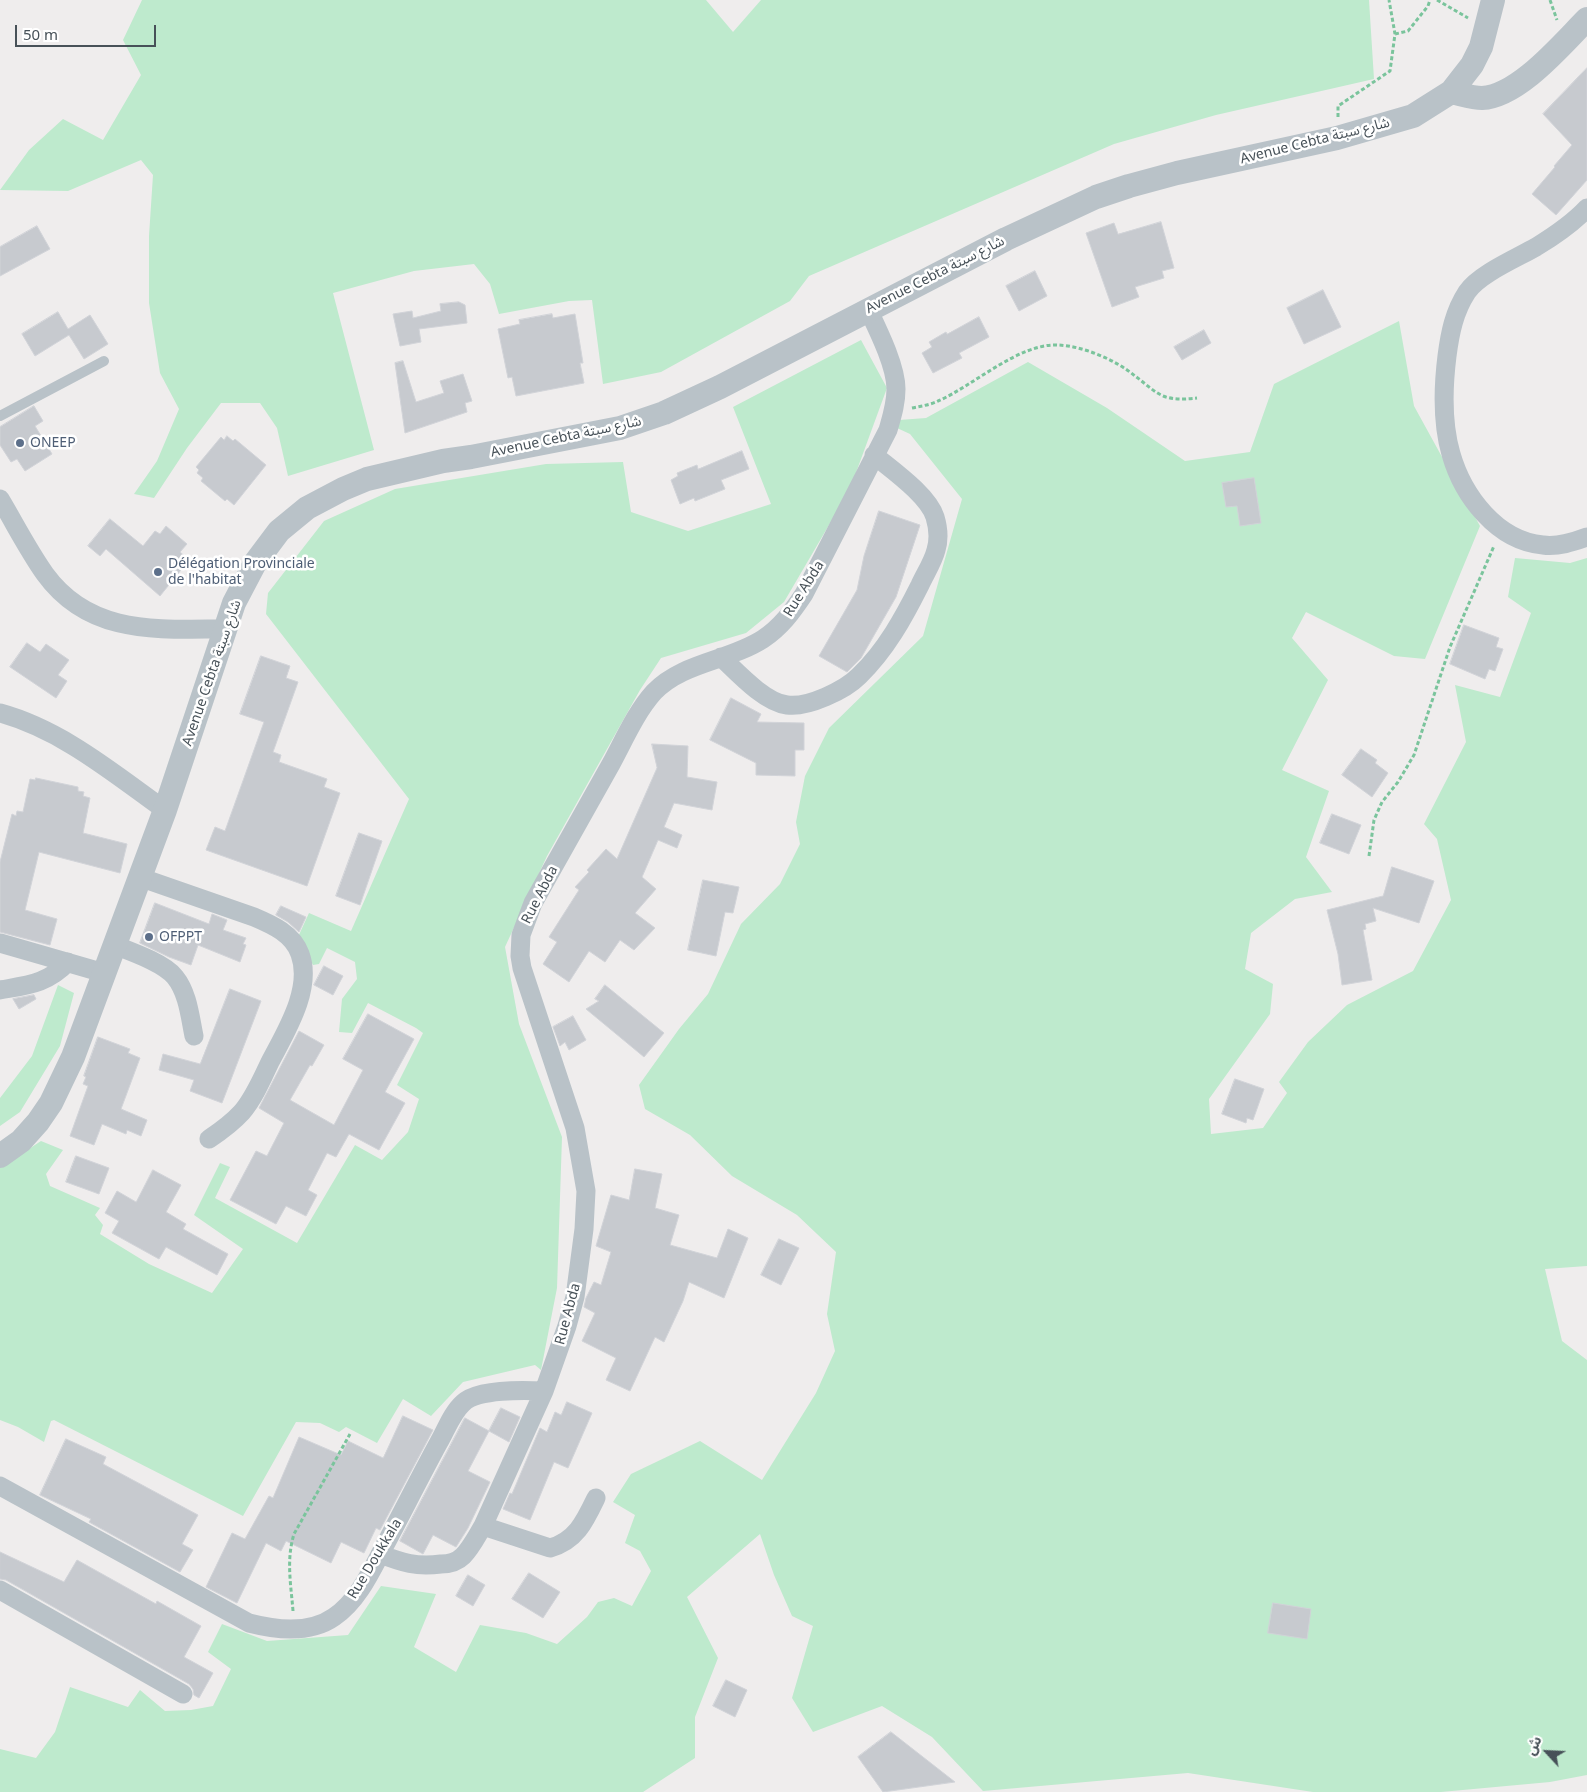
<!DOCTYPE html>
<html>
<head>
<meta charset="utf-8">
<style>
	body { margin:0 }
	#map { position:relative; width:1587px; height:1792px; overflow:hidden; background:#efeded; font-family:"Noto Sans","Noto Sans Arabic",sans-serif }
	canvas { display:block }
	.north { position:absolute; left:1522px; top:1727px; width:50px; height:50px; -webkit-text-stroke:4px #fff; paint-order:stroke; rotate:295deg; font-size:14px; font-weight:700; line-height:20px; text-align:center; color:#475158 }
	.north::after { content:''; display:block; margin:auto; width:18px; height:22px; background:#475158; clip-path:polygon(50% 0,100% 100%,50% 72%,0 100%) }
	.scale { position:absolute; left:15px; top:25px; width:141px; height:22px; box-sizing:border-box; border:2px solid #475158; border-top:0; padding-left:6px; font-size:15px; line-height:18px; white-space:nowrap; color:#475158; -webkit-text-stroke:4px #fff; paint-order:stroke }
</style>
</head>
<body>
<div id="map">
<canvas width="1587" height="1792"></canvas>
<div class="north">ش</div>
<div class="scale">50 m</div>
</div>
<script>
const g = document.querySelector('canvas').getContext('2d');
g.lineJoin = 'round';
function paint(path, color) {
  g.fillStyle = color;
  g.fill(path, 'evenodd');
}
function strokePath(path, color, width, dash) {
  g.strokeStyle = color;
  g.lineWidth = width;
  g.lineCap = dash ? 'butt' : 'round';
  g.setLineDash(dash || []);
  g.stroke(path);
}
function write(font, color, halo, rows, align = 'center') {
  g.font = font + ' "Noto Sans","Noto Sans Arabic",sans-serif';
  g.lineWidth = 5;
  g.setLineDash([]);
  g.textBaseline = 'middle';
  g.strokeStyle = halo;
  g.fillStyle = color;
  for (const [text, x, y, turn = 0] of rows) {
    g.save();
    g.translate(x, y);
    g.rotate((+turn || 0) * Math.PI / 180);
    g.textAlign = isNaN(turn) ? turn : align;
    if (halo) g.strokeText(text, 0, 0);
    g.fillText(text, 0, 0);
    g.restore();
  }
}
const green = new Path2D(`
	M142 0H706L733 32 761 0H1369L1374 79 1216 115 1114 144 809 276 790 301 661 372 603 384 592 300 569 301 499 314 490 284 474 264 414 271 333 293 374 450 288 476 277 428 260 403H221L187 448 154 498 134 494 157 461 179 409 160 373 149 303V236L153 175 141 160 68 191 0 190 29 150 63 119 103 140 141 75 123 40Z
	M1399 321 1414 406 1480 526 1425 659 1394 656 1306 612 1292 638 1328 680 1282 770 1329 791 1306 857 1332 892 1295 899 1251 933 1245 969 1273 984 1270 1014 1209 1099 1211 1134 1263 1128 1287 1093 1279 1082 1308 1042 1347 1005 1413 971 1451 900 1437 839 1424 824 1466 742 1455 685 1500 697 1531 613 1508 597 1515 558 1570 563 1587 558V1266L1545 1269 1562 1341 1587 1360V1775L1550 1782 1441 1792H1313L1188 1773 983 1791 932 1737 882 1706 813 1732 792 1698 813 1626 792 1616 774 1575 760 1534 687 1597 718 1658 695 1717V1758L643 1792H0V1749L36 1758 55 1732 70 1687 128 1707 140 1690 165 1711 191 1710 213 1706 231 1669 208 1652 222 1624 267 1641 348 1635 381 1586 436 1594 414 1647 456 1672 480 1625 526 1633 557 1644 587 1617 598 1602 614 1598 632 1606 651 1571 640 1551 625 1543 635 1515 613 1502 631 1474 700 1441 762 1480 816 1393 835 1351 827 1314 836 1252 797 1215 732 1176 690 1135 645 1109 639 1085 679 1029 708 994 741 924 780 884 800 844 796 822 805 776 829 728 923 636 962 499 910 434 897 428 899 420 926 418 1028 362 1107 408 1185 461 1250 452 1274 384Z
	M861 340 887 388 850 489 784 602 746 633 661 658 640 690 547 856 505 947 519 1024 562 1137 557 1288 541 1370 535 1365 463 1382 431 1416 403 1399 377 1443 346 1427 339 1432 320 1423 296 1422 243 1516 54 1420 51 1421 44 1442 18 1427 0 1420V1168L41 1141 63 1150 46 1174 50 1186 100 1208 95 1215 103 1225 100 1234 149 1264 212 1293 243 1249 194 1215 220 1163 230 1167 215 1198 297 1243 355 1145 382 1160 408 1132 419 1099 397 1085 423 1033 416 1028 368 1003 352 1033 339 1032 342 999 357 979 355 962 327 948 319 964 313 965 298 937 309 913 351 931 409 799 266 614 268 593 324 521 395 489 546 464 623 462 631 512 688 531 771 504 733 407Z
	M58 985 74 993 60 1046 20 1112 0 1126V1098L32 1056Z`);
const building = new Path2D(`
	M1587 68V180L1556 215 1532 194 1555 167 1554 166 1572 145 1543 114Z
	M1161 222 1174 268 1162 271 1164 278 1135 287 1139 297 1112 307 1086 233 1114 223 1118 234Z
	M37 226 50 249 0 276V247Z
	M1035 271 1047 296 1019 311 1006 286Z
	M1323 290 1341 327 1304 344 1287 308Z
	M459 302 465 305 467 323 419 329 421 342 400 346 393 314 412 311 413 318 441 311 440 304Z
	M58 312 68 329 90 315 108 344 84 359 69 335 35 356 22 334Z
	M552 314 553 318 575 314 583 363H580L584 383 516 396 512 377 508 378 498 329 520 324 519 320Z
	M979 317 989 337 959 353 962 358 933 373 922 353 932 347 929 342 946 332 947 334Z
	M1204 330 1211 343 1182 360 1174 347Z
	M403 361 416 402 444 393 440 381 463 374 472 401 465 403 467 412 405 433 395 363Z
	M34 406 43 421 35 426 52 454 25 471 17 459 11 462 0 445V427Z
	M227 436 233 441 235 439 266 465 234 505 227 499 225 501 201 481 203 478 197 473 199 470 196 467 221 437 224 440Z
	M742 451 749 469 721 480 725 489 695 501 694 498 680 504 671 480 678 476 677 473 697 465 698 469Z
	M1254 478 1261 523 1240 526 1237 506 1226 507 1222 483Z
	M879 511 920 525 896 597 861 658 847 672 819 656 857 590 864 556Z
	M110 519 143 546 155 531 160 534 166 526 187 544 180 552 189 560 160 596 106 549 100 556 88 546Z
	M1464 625 1499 638 1496 647 1503 649 1495 671 1489 669 1485 679 1450 664Z
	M27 643 40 652 46 644 69 660 58 675 67 681 56 698 10 667Z
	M261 656 290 666 286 678 298 682 273 752 281 755 279 762 327 779 324 787 340 793 307 886 206 850 215 827 225 831 264 722 240 714Z
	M731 698 761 714 757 722 804 723V750H795V776L756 775V763L710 740Z
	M652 744 688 746 687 777 717 782 712 810 674 803 664 827 682 835 677 848 658 840 642 877 656 889 635 913 655 928 634 950 620 940 605 962 589 951 569 982 543 964 557 942 549 937 579 890 575 887 589 872 587 870 606 849 617 859 657 768Z
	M1361 749 1377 760 1375 763 1388 773 1372 797 1342 775Z
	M36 778 78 787V791L84 792 83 796 90 798 83 833 127 844 120 873 39 852 25 910 57 919 50 945 0 932V862L12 814 16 816 17 811 23 812 30 779 35 780Z
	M1332 814 1361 825 1349 854 1320 843Z
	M359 833 382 841 360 905 336 896Z
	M1392 867 1434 881 1419 923 1373 908 1376 921 1365 924 1366 929 1363 930 1372 980 1342 985 1338 954 1327 910 1383 896Z
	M703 880 739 887 733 913 725 912 716 956 688 950Z
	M155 903 209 924 212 914 227 920 223 930 246 938 243 944 246 945 240 962 198 945 191 965 169 957 140 943Z
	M281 906 306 917 299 932 288 922 276 915Z
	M324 966 343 976 333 995 314 985Z
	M605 985 664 1033 644 1057 586 1009 599 1001 595 999Z
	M230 989 261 1001 222 1103 190 1091 194 1080 159 1070 163 1054 200 1064Z
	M34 995 36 999 19 1009 13 999Z
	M368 1014 414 1039 385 1092 405 1103 379 1150 349 1134 336 1157 327 1153 308 1190 317 1195 306 1216 286 1206 276 1224 230 1200 256 1151 267 1156 284 1123 259 1108 299 1031 324 1045 312 1066 310 1065 290 1100 334 1125 363 1070 343 1059Z
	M573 1016 586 1040 569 1050 565 1042 560 1046 553 1027Z
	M98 1037 130 1049 128 1053 140 1058 121 1109 147 1120 141 1136 127 1130 126 1134 102 1124 94 1145 70 1136 88 1086 83 1084 86 1077 84 1076Z
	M1235 1079 1264 1089 1253 1120 1247 1118 1246 1123 1222 1114Z
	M76 1156 109 1168 99 1194 66 1182Z
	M635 1169 662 1174 655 1208 679 1215 670 1245 717 1258 728 1229 748 1238 724 1298 689 1282 683 1301 664 1342 655 1337 630 1391 606 1380 616 1358 582 1341 595 1313 584 1307 586 1298 594 1282 601 1285 611 1252 596 1246 611 1195 629 1200Z
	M153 1170 181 1185 166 1212 186 1224 183 1229 228 1254 217 1275 166 1247 159 1259 112 1233 119 1221 105 1213 117 1191 136 1202Z
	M779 1239 799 1248 781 1285 761 1275Z
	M567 1402 592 1413 568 1468 554 1462 530 1520 503 1509 510 1493 512 1494 540 1428 547 1432 555 1412 561 1415Z
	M501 1408 520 1417 509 1442 489 1431Z
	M403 1416 433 1430 380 1530 376 1528 364 1553 341 1542 331 1563 286 1541 281 1551 266 1543 237 1603 206 1587 232 1533 245 1539 269 1496 273 1498 299 1437 341 1455 348 1441 383 1458Z
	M465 1418 489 1431 468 1471 490 1482 468 1528 456 1547 433 1535 423 1554 400 1541Z
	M66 1439 106 1457 103 1464 198 1515 182 1544 193 1550 180 1572 89 1522 91 1519 40 1495Z
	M0 1552 64 1582 77 1560 156 1604 157 1601 201 1626 184 1657 213 1673 199 1698 194 1695 193 1689 189 1684 6 1580 0 1579Z
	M529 1573 560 1592 543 1618 512 1599Z
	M468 1575 485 1585 473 1606 456 1596Z
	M1273 1603 1311 1609 1307 1639 1268 1633Z
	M726 1680 747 1690 735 1717 713 1706Z
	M891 1732 955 1782 883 1792 858 1757Z`);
const path = new Path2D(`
	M1437 0 1468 18
	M1550 0 1557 20
	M1395 34 1408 31 1428 6 1430 0
	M1338 117V106L1390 71 1395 34 1389 0
	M912 408C921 406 930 405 938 401 973 386 1019 343 1058 345 1083 346 1116 360 1135 376 1145 383 1154 393 1166 397 1176 400 1187 399 1197 398
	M1369 856 1374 820 1382 802 1398 782 1414 755 1450 647 1494 546
	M293 1611C291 1585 286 1560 294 1534L350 1434`);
const service = new Path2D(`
	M0 416 104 361`);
const minor = new Path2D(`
	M1587 208C1573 223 1554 236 1536 247 1517 258 1479 274 1467 292 1454 312 1450 333 1447 356 1443 388 1442 423 1451 454 1463 496 1497 541 1543 545 1558 547 1573 542 1587 537
	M0 499C15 524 28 550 45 574 90 636 158 629 226 629
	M721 657C737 672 764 702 787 705 808 708 845 690 859 676 886 650 904 617 920 585 925 574 933 562 936 550 939 540 938 527 935 517 928 495 892 470 874 455
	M0 713C62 730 113 773 165 810
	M139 877 254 917C273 925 293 934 300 954 313 989 285 1033 270 1062 262 1079 254 1098 242 1112 232 1123 221 1131 209 1139
	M0 943 104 973
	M114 945C132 952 164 963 175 977 188 993 190 1017 194 1036
	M0 990C28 985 47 984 68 962
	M0 1486 249 1623C276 1630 310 1634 334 1617 359 1600 372 1569 386 1543 404 1509 421 1475 439 1442 446 1430 452 1413 463 1403 477 1389 525 1390 544 1391
	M483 1526 550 1548C576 1541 585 1521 596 1498
	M380 1554C403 1563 416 1567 441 1564 449 1564 457 1562 463 1556 471 1548 477 1536 483 1526L544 1391 567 1326 575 1297 584 1229 586 1191 575 1128 522 968 520 956 521 935 533 903C559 857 585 810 611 764 624 740 636 712 654 692 683 662 729 661 763 639 781 627 792 612 804 594L888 430C892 416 896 404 896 389 896 366 878 330 868 309
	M0 1590 183 1694`);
const tertiary = new Path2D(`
	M1451 92C1461 94 1472 98 1482 98 1519 96 1562 44 1587 19
	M0 1156 21 1141 38 1122 51 1103 73 1057 165 810 234 603 255 563 279 531 307 508 343 489 367 479 443 461 471 457 620 428 664 413 720 387 1006 239 1096 197 1129 186 1177 173 1337 138 1413 116 1451 92 1472 65 1481 47 1493 0`);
const markers = [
	[20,443,5,"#5c6f8a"],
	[158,572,5,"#5c6f8a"],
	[149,937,5,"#5c6f8a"]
];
const streetNames = [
	["Avenue Cebta شارع سبتة",1315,141,-14],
	["Avenue Cebta شارع سبتة",935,275,-27],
	["Avenue Cebta شارع سبتة",566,437,-12],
	["Rue Abda",804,589,-58],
	["Avenue Cebta شارع سبتة",212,673,-71],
	["Rue Abda",540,895,-63],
	["Rue Abda",568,1314,-75],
	["Rue Doukkala",375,1559,-59]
];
const serviceNames = [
	["ONEEP",30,443],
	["Délégation Provinciale",168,564],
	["de l'habitat",168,580],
	["OFPPT",159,937]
];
paint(green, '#beeacd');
paint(building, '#c7cacf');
strokePath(building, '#d1d3d8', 1);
strokePath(path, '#7ac49c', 3, [4, 2.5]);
strokePath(service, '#b9c2c8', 10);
strokePath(minor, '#b9c2c8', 19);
strokePath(tertiary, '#b9c2c8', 24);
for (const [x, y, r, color] of markers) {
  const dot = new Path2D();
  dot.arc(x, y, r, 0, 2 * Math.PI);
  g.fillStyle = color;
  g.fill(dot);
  strokePath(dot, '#fff', 2);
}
write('14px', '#475158', '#fff', streetNames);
write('14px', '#4e5e75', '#fff', serviceNames, 'left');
</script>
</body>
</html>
